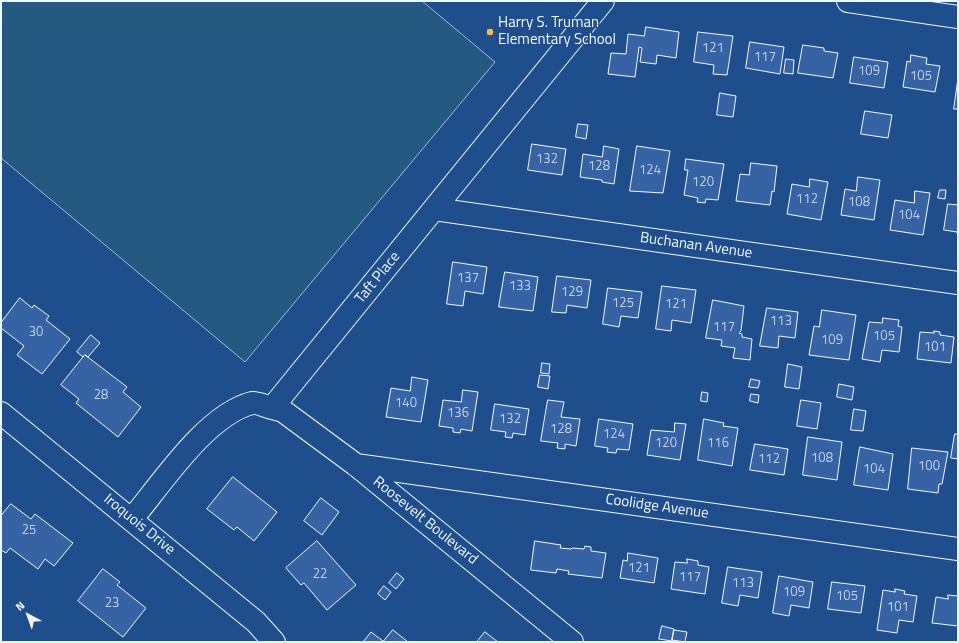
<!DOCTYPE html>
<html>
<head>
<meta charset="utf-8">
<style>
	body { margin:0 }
	#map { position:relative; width:959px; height:643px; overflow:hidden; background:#1f4e8c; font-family:"Titillium Web",sans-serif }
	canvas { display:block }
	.frame { position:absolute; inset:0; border:2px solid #f2f6ff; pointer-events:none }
	.north { position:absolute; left:8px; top:595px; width:40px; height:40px; -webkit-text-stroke:3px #1f4e8c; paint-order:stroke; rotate:319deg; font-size:11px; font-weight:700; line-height:16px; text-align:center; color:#f2f6ff }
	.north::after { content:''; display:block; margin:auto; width:14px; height:18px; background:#f2f6ff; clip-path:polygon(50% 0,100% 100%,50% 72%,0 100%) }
</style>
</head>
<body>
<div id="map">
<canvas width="959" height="643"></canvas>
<div class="frame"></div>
<div class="north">N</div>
</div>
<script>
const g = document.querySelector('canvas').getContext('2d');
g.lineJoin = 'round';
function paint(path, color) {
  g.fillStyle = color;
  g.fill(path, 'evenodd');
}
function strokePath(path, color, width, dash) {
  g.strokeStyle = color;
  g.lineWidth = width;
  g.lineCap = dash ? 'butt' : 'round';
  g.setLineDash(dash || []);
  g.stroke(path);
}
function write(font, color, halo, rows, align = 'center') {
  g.font = font + ' "Titillium Web",sans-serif';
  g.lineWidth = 3;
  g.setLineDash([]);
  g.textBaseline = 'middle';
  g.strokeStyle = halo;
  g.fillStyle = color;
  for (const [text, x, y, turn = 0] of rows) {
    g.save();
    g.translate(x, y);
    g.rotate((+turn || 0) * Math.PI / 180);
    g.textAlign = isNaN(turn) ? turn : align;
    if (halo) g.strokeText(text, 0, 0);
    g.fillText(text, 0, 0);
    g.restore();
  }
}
const green = new Path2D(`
	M1 1H422L495 62 245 362 1 158Z`);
const building = new Path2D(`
	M646 27 679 32 676 58 657 55 656 64 640 62 642 48 639 47 635 77 608 74 611 53 626 54 628 34 644 36Z
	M698 32 733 36 727 75 713 74 714 65 694 62Z
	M750 42 784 47 780 74 746 68Z
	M803 45 824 48V51L838 53 833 78 798 73Z
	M911 55 927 58 926 64 940 66 935 92 903 87 907 61 910 62Z
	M854 57 888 62 884 88 850 83Z
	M786 59 794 60 793 74 784 73Z
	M958 79V109H954Z
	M720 93 736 96 733 117 717 115Z
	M865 111 892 115 888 138 861 134Z
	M578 124 588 125 586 139 576 137Z
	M532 144 566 149 562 175 528 170Z
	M604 146 619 149 614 184 602 182V180L580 177 583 154 602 157Z
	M637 146 670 151 663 193 630 191Z
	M686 159 724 164 718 200 706 199 705 203 697 202 698 198 684 195 688 170H685Z
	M751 163 777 166 774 192 772 191 770 205 736 201 740 174 749 175Z
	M858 177 880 180 874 220 841 215 845 189 856 191Z
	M810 179 828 182 821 220 787 214 792 184 809 187Z
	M940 190H946L945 199 938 198Z
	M915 191 930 193 923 235 890 230 895 200 914 203Z
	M948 204 958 205V236L957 232 944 230Z
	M453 262 487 267 483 294 465 291 463 306 447 304Z
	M505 272 538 277 533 311 499 307Z
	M557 276 591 280 587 308 567 305 566 313 552 312Z
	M662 286 696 290 691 323 672 320 671 331 656 329Z
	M608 288 642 292 638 318 621 316 619 327 603 324Z
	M20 298 32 308 34 305 49 316 46 320 70 339 42 374 17 355 24 346 1 328V323Z
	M713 300 744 306 741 331 739 333 742 334V337L752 339 750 360 733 358 735 348 721 346 722 340 706 338Z
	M767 308 798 312 795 338 779 336 778 348 760 346Z
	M822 310 856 315 849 360 809 355 814 326 819 327Z
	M883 318 899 320 898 326 902 327 899 352 882 350 880 362 862 359 869 322 882 323Z
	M934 331 940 332V335L954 337 951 363 917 359 920 332 934 333Z
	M91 335 100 343 88 357 85 355 83 357 77 352Z
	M85 355 127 387 123 392 141 407 118 437 76 403 79 399 61 385Z
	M542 363 550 364 549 374 541 373Z
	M788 364 802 367 799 389 785 387Z
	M540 375 550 376 548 389 538 387Z
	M412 377 428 380 421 422 386 417 391 388 410 391Z
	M751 379 760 381 758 388 749 387Z
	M839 384 854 387 852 400 837 397Z
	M463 390 478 392 472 431 461 429 460 433 453 432V428L439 426 443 400 461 402Z
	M702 392 708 393 707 402 701 401Z
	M751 394 759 395 758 403 750 401Z
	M548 400 564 402 561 417 580 419 576 446 565 444V449L557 448 558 443 541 441Z
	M801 400 821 403 817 429 797 426Z
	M495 404 529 409 525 435 513 433 512 438 505 437 506 432 491 430Z
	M854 409 866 411 863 431 851 430Z
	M599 419 633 424 629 450 617 449 616 453 607 452 608 448 595 446Z
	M704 419 724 423 723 426 738 428 732 466 698 460Z
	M675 423 686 424 680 460 647 455 651 430 674 432Z
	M955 434H958V459L951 458Z
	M808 437 842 442 837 480 803 475Z
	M755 444 788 449 784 475 750 470Z
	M860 447 893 454 888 490 854 485Z
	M912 448 948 452 942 484H939L938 493 908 489Z
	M233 477 277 512 254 541 237 527 234 530 207 509Z
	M321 498 339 512 322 535 304 521Z
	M11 504 31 519 35 514 73 543 54 566 45 559 38 569 10 548 6 553 1 550V516Z
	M317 541 356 585 327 610 304 583 301 585 286 568Z
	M535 541 561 545 560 548 571 549 572 548 584 549 585 546 591 547V551L606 553 602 578 568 574 569 571 557 569 556 573 531 570Z
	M628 553 658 558 654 583 620 578 623 560 627 561Z
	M687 559 698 561V565L709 567 705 594 671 589 675 562 687 563Z
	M728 567 762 572 758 598 740 595 738 606 722 603Z
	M103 569 120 582 117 585 146 608 123 637 78 601Z
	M397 573 404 579 396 589 389 583Z
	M779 576 813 582 809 608 791 605 789 616 773 613Z
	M832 582 865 586 861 613 828 609Z
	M384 586 391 592 385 600 378 594Z
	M895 589 905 591 904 594 917 596 913 622 899 620 897 633 877 630 883 590 895 592Z
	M948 595 958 596V626L932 623 936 597 948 599Z
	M662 626 674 629 672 641 659 639Z
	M393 630 408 642H363L371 632 383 641Z
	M674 630 687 632 685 642 672 640Z
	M485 632 498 642H477Z`);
const minor = new Path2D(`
	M848 1 958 17
	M434 209 958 283
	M272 408 283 411 356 465 572 642
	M1 413 256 622 274 642
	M356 465 958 549
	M132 519C162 483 206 415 252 403 257 402 267 407 272 408L603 1`);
const markers = [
	[490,32,4,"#ffb74d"]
];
const numberNames = [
	["121",713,49],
	["117",765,58],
	["109",869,72],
	["105",921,77],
	["132",547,160],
	["128",599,167],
	["124",650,171],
	["120",703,183],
	["112",807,200],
	["108",859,203],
	["104",909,216],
	["137",468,279],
	["133",520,287],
	["129",572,293],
	["125",623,304],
	["121",676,305],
	["113",781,322],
	["117",724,328],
	["30",36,333],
	["105",884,337],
	["109",832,341],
	["101",935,348],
	["28",101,396],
	["140",406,404],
	["136",458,414],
	["132",510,420],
	["128",561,430],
	["124",614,435],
	["120",666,444],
	["116",718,444],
	["108",822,459],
	["112",769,460],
	["100",929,467],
	["104",874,470],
	["25",29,531],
	["121",639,569],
	["22",320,575],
	["117",690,578],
	["113",743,584],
	["109",794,593],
	["105",847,597],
	["23",112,604],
	["101",898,608]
];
const poiNames = [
	["Harry S. Truman",498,23],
	["Elementary School",498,40]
];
const streetNames = [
	["Buchanan Avenue",696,246,8],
	["Taft Place",378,278,-51],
	["Coolidge Avenue",657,507,8],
	["Roosevelt Boulevard",425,521,39],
	["Iroquois Drive",139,525,39]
];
paint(green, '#245a82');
strokePath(green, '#a8bbd7', 1);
paint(building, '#3563a3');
strokePath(building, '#f2f6ff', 1);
strokePath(minor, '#f2f6ff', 24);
strokePath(minor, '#1f4e8c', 22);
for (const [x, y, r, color] of markers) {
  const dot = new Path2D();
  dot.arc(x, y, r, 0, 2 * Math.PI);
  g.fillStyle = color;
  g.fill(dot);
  strokePath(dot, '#1f4e8c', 1.5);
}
write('13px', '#c3d1e8', null, numberNames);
write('15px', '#f2f6ff', '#1f4e8c', poiNames, 'left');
write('15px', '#f2f6ff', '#1f4e8c', streetNames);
</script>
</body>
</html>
